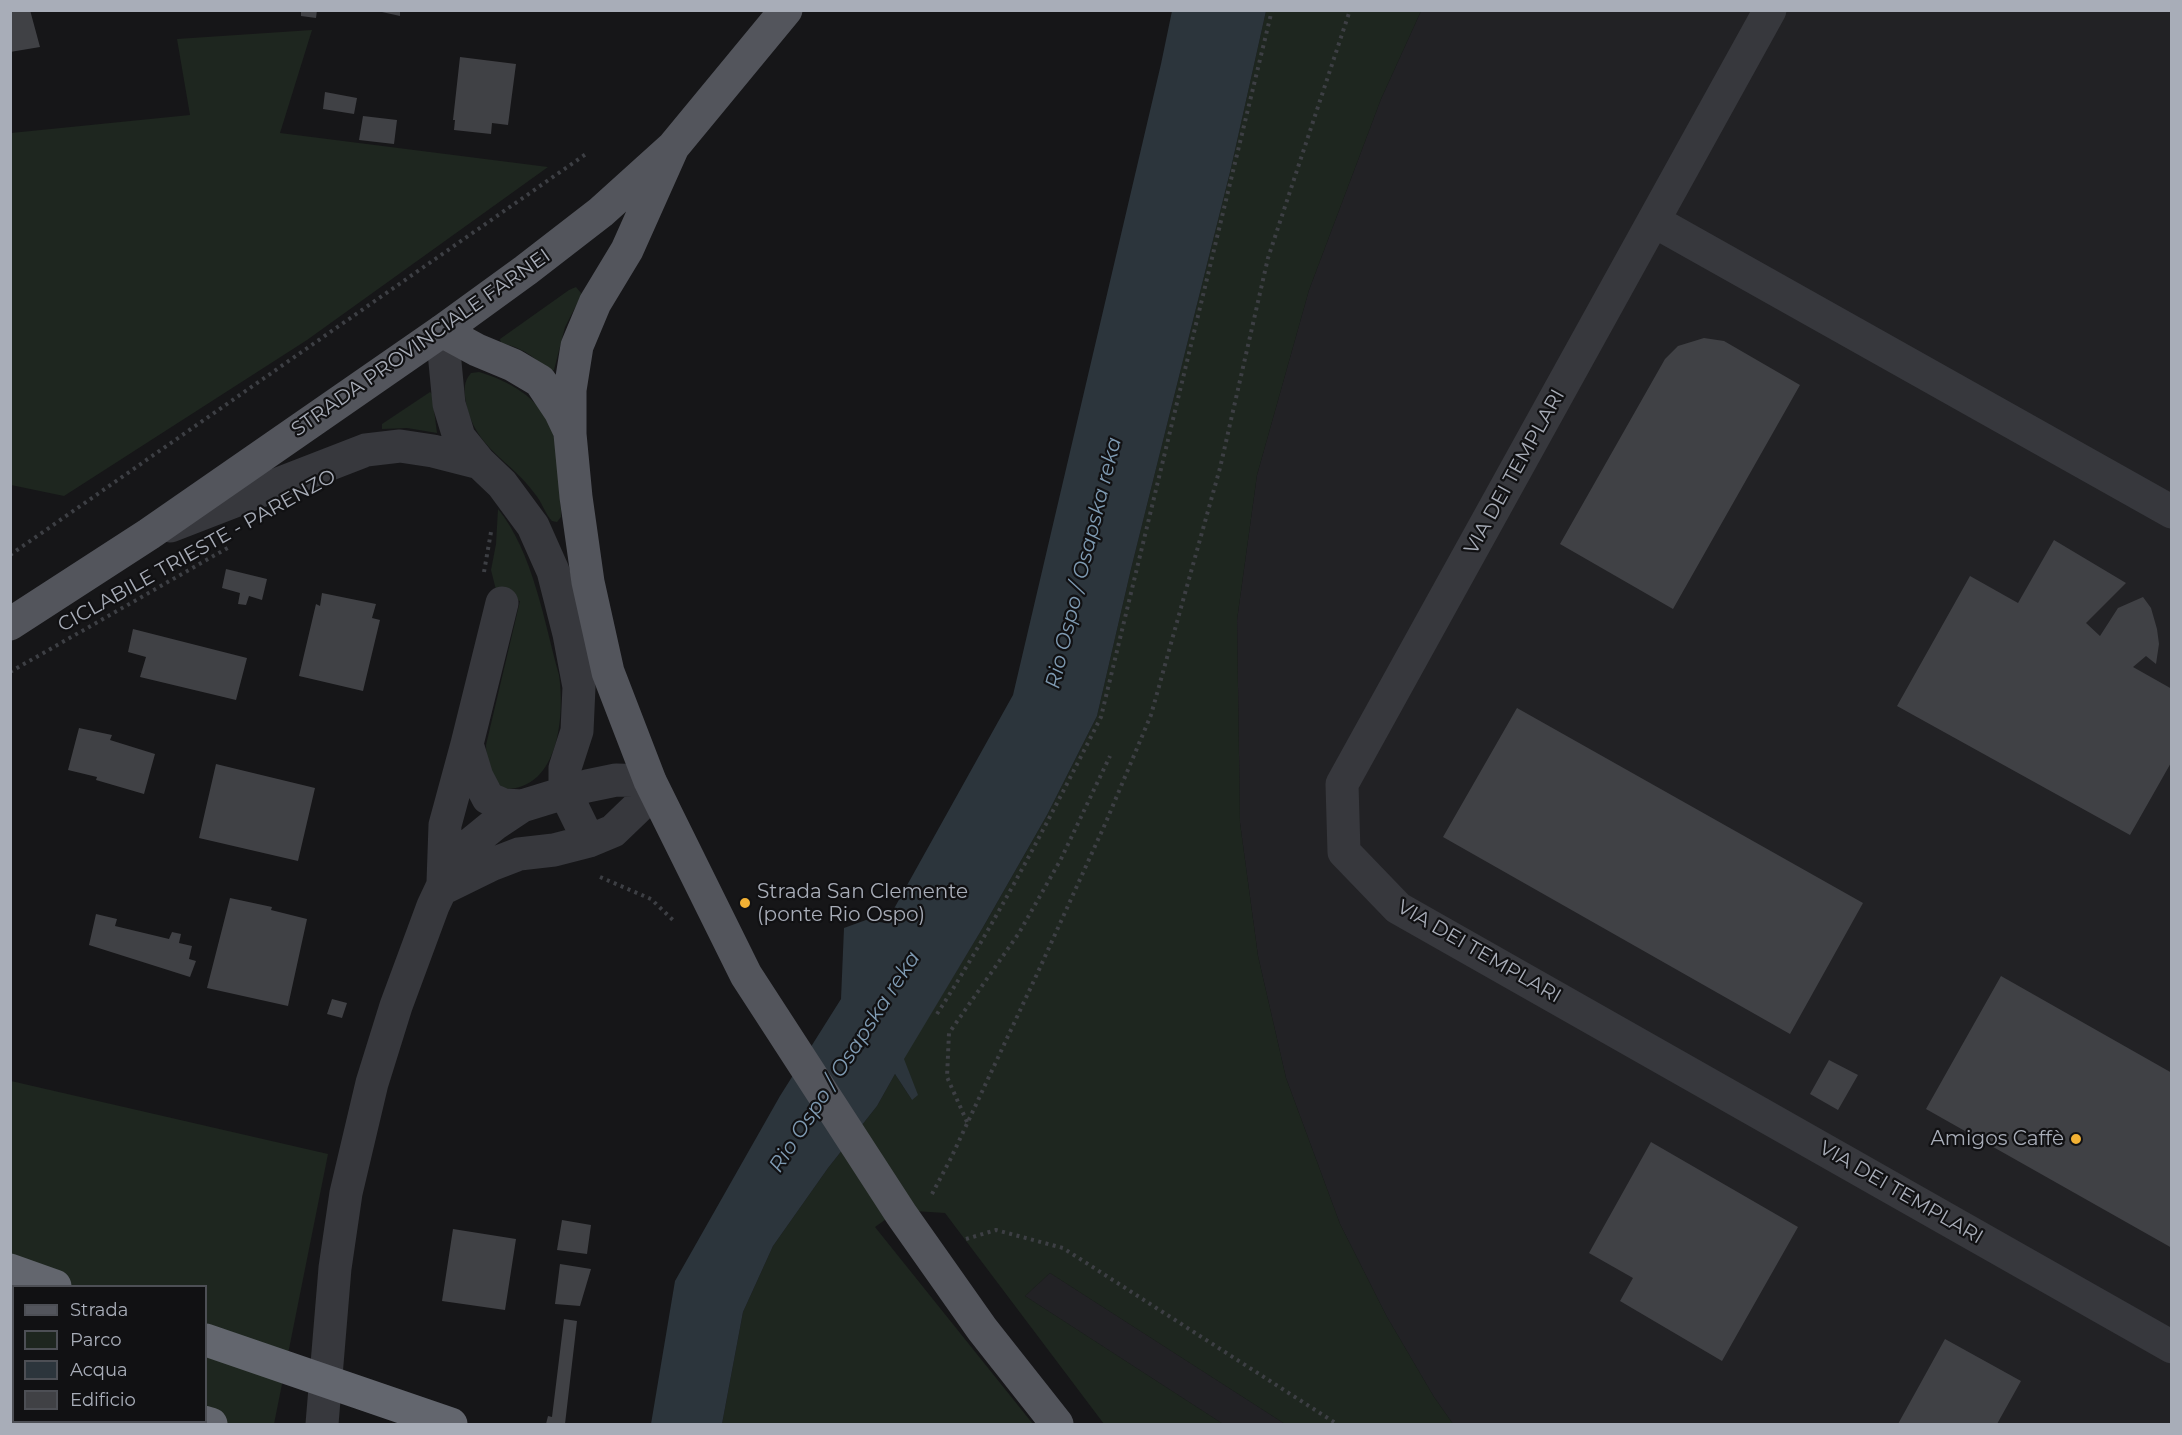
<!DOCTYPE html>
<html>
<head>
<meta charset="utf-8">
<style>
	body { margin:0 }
	#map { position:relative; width:2182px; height:1435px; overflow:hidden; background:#161618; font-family:Montserrat,sans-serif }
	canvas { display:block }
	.frame { position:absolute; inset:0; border:12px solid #a8adb8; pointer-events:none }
	.legend { position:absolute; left:12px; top:1285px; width:195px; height:138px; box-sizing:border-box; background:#111113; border:2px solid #4d4f55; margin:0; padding:8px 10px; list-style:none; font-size:18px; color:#a8adb8 }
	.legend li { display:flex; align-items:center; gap:12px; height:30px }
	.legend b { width:30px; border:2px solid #4d4f55 }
</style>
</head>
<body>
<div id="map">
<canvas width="2182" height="1435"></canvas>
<div class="frame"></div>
<ul class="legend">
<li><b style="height:8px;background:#53555c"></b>Strada</li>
<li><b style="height:16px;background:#1e261f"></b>Parco</li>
<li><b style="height:16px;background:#2c353c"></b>Acqua</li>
<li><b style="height:16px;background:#404145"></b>Edificio</li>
</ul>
</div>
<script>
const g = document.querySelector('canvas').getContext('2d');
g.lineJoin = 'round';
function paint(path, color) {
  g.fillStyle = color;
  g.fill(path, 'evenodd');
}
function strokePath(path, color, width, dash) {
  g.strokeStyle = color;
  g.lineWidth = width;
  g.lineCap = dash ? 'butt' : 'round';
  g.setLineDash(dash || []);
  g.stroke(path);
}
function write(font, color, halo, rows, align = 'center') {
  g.font = font + ' Montserrat,sans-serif';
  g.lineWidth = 4.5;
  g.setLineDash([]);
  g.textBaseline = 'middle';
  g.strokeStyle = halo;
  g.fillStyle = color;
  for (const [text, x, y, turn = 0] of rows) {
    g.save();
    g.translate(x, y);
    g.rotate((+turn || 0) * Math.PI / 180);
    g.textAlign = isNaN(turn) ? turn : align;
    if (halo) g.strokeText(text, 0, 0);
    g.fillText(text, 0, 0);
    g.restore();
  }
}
const built = new Path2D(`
	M1421 11H2171V1424H1453L1434 1397 1387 1317 1340 1224 1286 1078 1258 956 1240 823 1237 620 1257 475 1309 290 1381 99Z
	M1050 1273 1285 1424H1223L1025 1296Z`);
const green = new Path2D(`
	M1266 11H1421L1381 99 1309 290 1257 475 1237 620 1240 823 1258 956 1286 1078 1340 1224 1387 1317 1434 1397 1453 1424H1285L1050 1273 1025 1296 1223 1424H1104L945 1213 899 1210 875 1227 1033 1424H722L743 1312 773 1246 828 1168 877 1106 895 1074 912 1100 903 1059 982 929 1047 815 1097 716 1131 569 1231 168Z
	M312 30 280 133 548 167 307 340 64 496 11 485V133L190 115 177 39Z
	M576 287 581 293 580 298 565 327 554 370 551 371C531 356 526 349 501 343L500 339 569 290Z
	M479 372C509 381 538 397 551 427 559 447 559 487 561 510V517L557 522 552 521C545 514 542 502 535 494 511 460 475 449 466 403 464 391 463 382 471 373Z
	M430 392 432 394 437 433 407 428 382 429V424Z
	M498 509C533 552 544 621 559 675 565 716 559 791 503 789 492 777 486 761 486 745L520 601 497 594 491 570 496 544Z
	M11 1081 328 1154 274 1424H11ZM14 1286H206V1422H14Z`);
const water = new Path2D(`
	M1172 11H1266L1231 168 1131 569 1097 716 1047 815 982 929 904 1059 918 1095 912 1100 895 1074 877 1106 828 1168 773 1246 743 1312 722 1424H651L675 1281 780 1096 841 999 844 928 866 920 886 923 1013 695 1161 64Z`);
const building = new Path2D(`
	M10 10H30L40 47 10 52Z
	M301 10H317L316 18 301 16Z
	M373 10H400V16Z
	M460 57 516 64 508 125 492 123 491 134 454 130 455 120H453Z
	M325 92 357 98 354 114 323 109Z
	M363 116 397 120 394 144 359 140Z
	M1704 338 1724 341 1800 385 1673 609 1560 544 1665 359 1678 346Z
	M2054 540 2126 583 2086 623 2100 636 2118 608 2143 597 2151 608 2157 629 2159 644 2156 664 2146 656 2133 667 2172 689V761L2130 835 1897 706 1970 576 2018 603Z
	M226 569 267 579 262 600 249 596 246 605 238 604 240 593 222 588Z
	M322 593 376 604 372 618 380 620 363 691 299 676 316 604 320 606Z
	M133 629 247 658 236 700 140 677 146 657 128 652Z
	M1517 708 1863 903 1790 1034 1443 837Z
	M79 728 112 735 110 740 155 754 144 794 96 780 97 777 68 770Z
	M216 764 315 788 298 861 199 838Z
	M230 898 272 907 271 910 307 919 288 1006 207 988Z
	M96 914 117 919 115 926 169 939 172 932 181 934 179 943 192 946 189 959 196 961 190 977 89 945Z
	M2001 976 2172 1073V1248L1926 1109Z
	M332 999 347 1003 342 1018 327 1014Z
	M1829 1060 1858 1075 1838 1110 1810 1094Z
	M1651 1142 1798 1227 1722 1361 1620 1301 1633 1278 1589 1253Z
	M562 1220 591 1225 587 1254 557 1250Z
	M453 1229 516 1239 505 1310 442 1301Z
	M560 1264 591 1269 580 1306 555 1304Z
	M564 1319 577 1321 565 1424H546L548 1416 552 1417Z
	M1945 1339 2021 1381 1997 1424H1898Z`);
const path = new Path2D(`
	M10 555 586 154
	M484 572 491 532
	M10 672 231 546
	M600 877 651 899 675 922
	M937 1014C998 919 1050 818 1101 717L1272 10
	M967 1122 947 1077 949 1033 1019 933 1061 859 1110 756
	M932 1194 951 1158 1038 972 1106 822 1151 715 1220 468 1268 258 1350 10
	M966 1239 996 1230 1063 1248 1337 1424`);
const minor = new Path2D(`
	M1770 10 1342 784 1344 852 1398 908 2172 1347
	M1654 221 2172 512
	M442 331 449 404 459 437 480 463
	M170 526 366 450 400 446 433 451 480 463 502 484 533 526 553 571 569 634 579 687 577 731 565 768V792L589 841
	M467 744 477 777 488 798 504 805 522 806
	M443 882 445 825 467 744 502 603
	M322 1424 335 1268 346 1193 372 1083 396 1006 433 906 457 855 495 824 522 806 587 786 616 780 650 781 639 806 613 831 589 841 554 850 519 854 493 864 442 889`);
const major = new Path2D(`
	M673 147 627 250 595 303 577 346 570 390V434L576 497 588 582 608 672 650 781 746 975 901 1214 982 1329 1057 1424
	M442 331 477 350 513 365 540 381 560 411 569 430
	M10 624 149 534 442 331 526 270 601 212 673 147 786 10`);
const highway = new Path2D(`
	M10 1270 55 1286
	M206 1340 451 1424
	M10 1341 14 1343
	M27 1422 34 1424
	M204 1422 211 1424`);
const markers = [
	[745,903,6,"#f2b134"],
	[2076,1139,6,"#f2b134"]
];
const streetNames = [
	["STRADA PROVINCIALE FARNEI",421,343,-35],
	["VIA DEI TEMPLARI",1515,472,-61],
	["CICLABILE TRIESTE - PARENZO",197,551,-29],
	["VIA DEI TEMPLARI",1479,952,30],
	["VIA DEI TEMPLARI",1901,1193,30]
];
const poiNames = [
	["Strada San Clemente",757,892],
	["(ponte Rio Ospo)",757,915],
	["Amigos Caffè",2064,1139,"right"]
];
const waterNames = [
	["Rio Ospo / Osapska reka",1084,563,-76],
	["Rio Ospo / Osapska reka",845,1062,-57]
];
paint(built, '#222225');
paint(green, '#1e261f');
paint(water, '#2c353c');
paint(building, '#404145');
strokePath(path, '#3d3f44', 4, [3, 4.5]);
strokePath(minor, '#37383d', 33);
strokePath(major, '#53555c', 33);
strokePath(highway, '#63666e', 33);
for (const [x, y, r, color] of markers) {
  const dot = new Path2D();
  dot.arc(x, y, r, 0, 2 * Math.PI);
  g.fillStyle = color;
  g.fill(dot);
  strokePath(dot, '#111113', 2);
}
write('20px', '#a8adb8', '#111113', streetNames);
write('20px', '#a8adb8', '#111113', poiNames, 'left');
write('italic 21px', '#7f9bb3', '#111113', waterNames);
</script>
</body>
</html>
